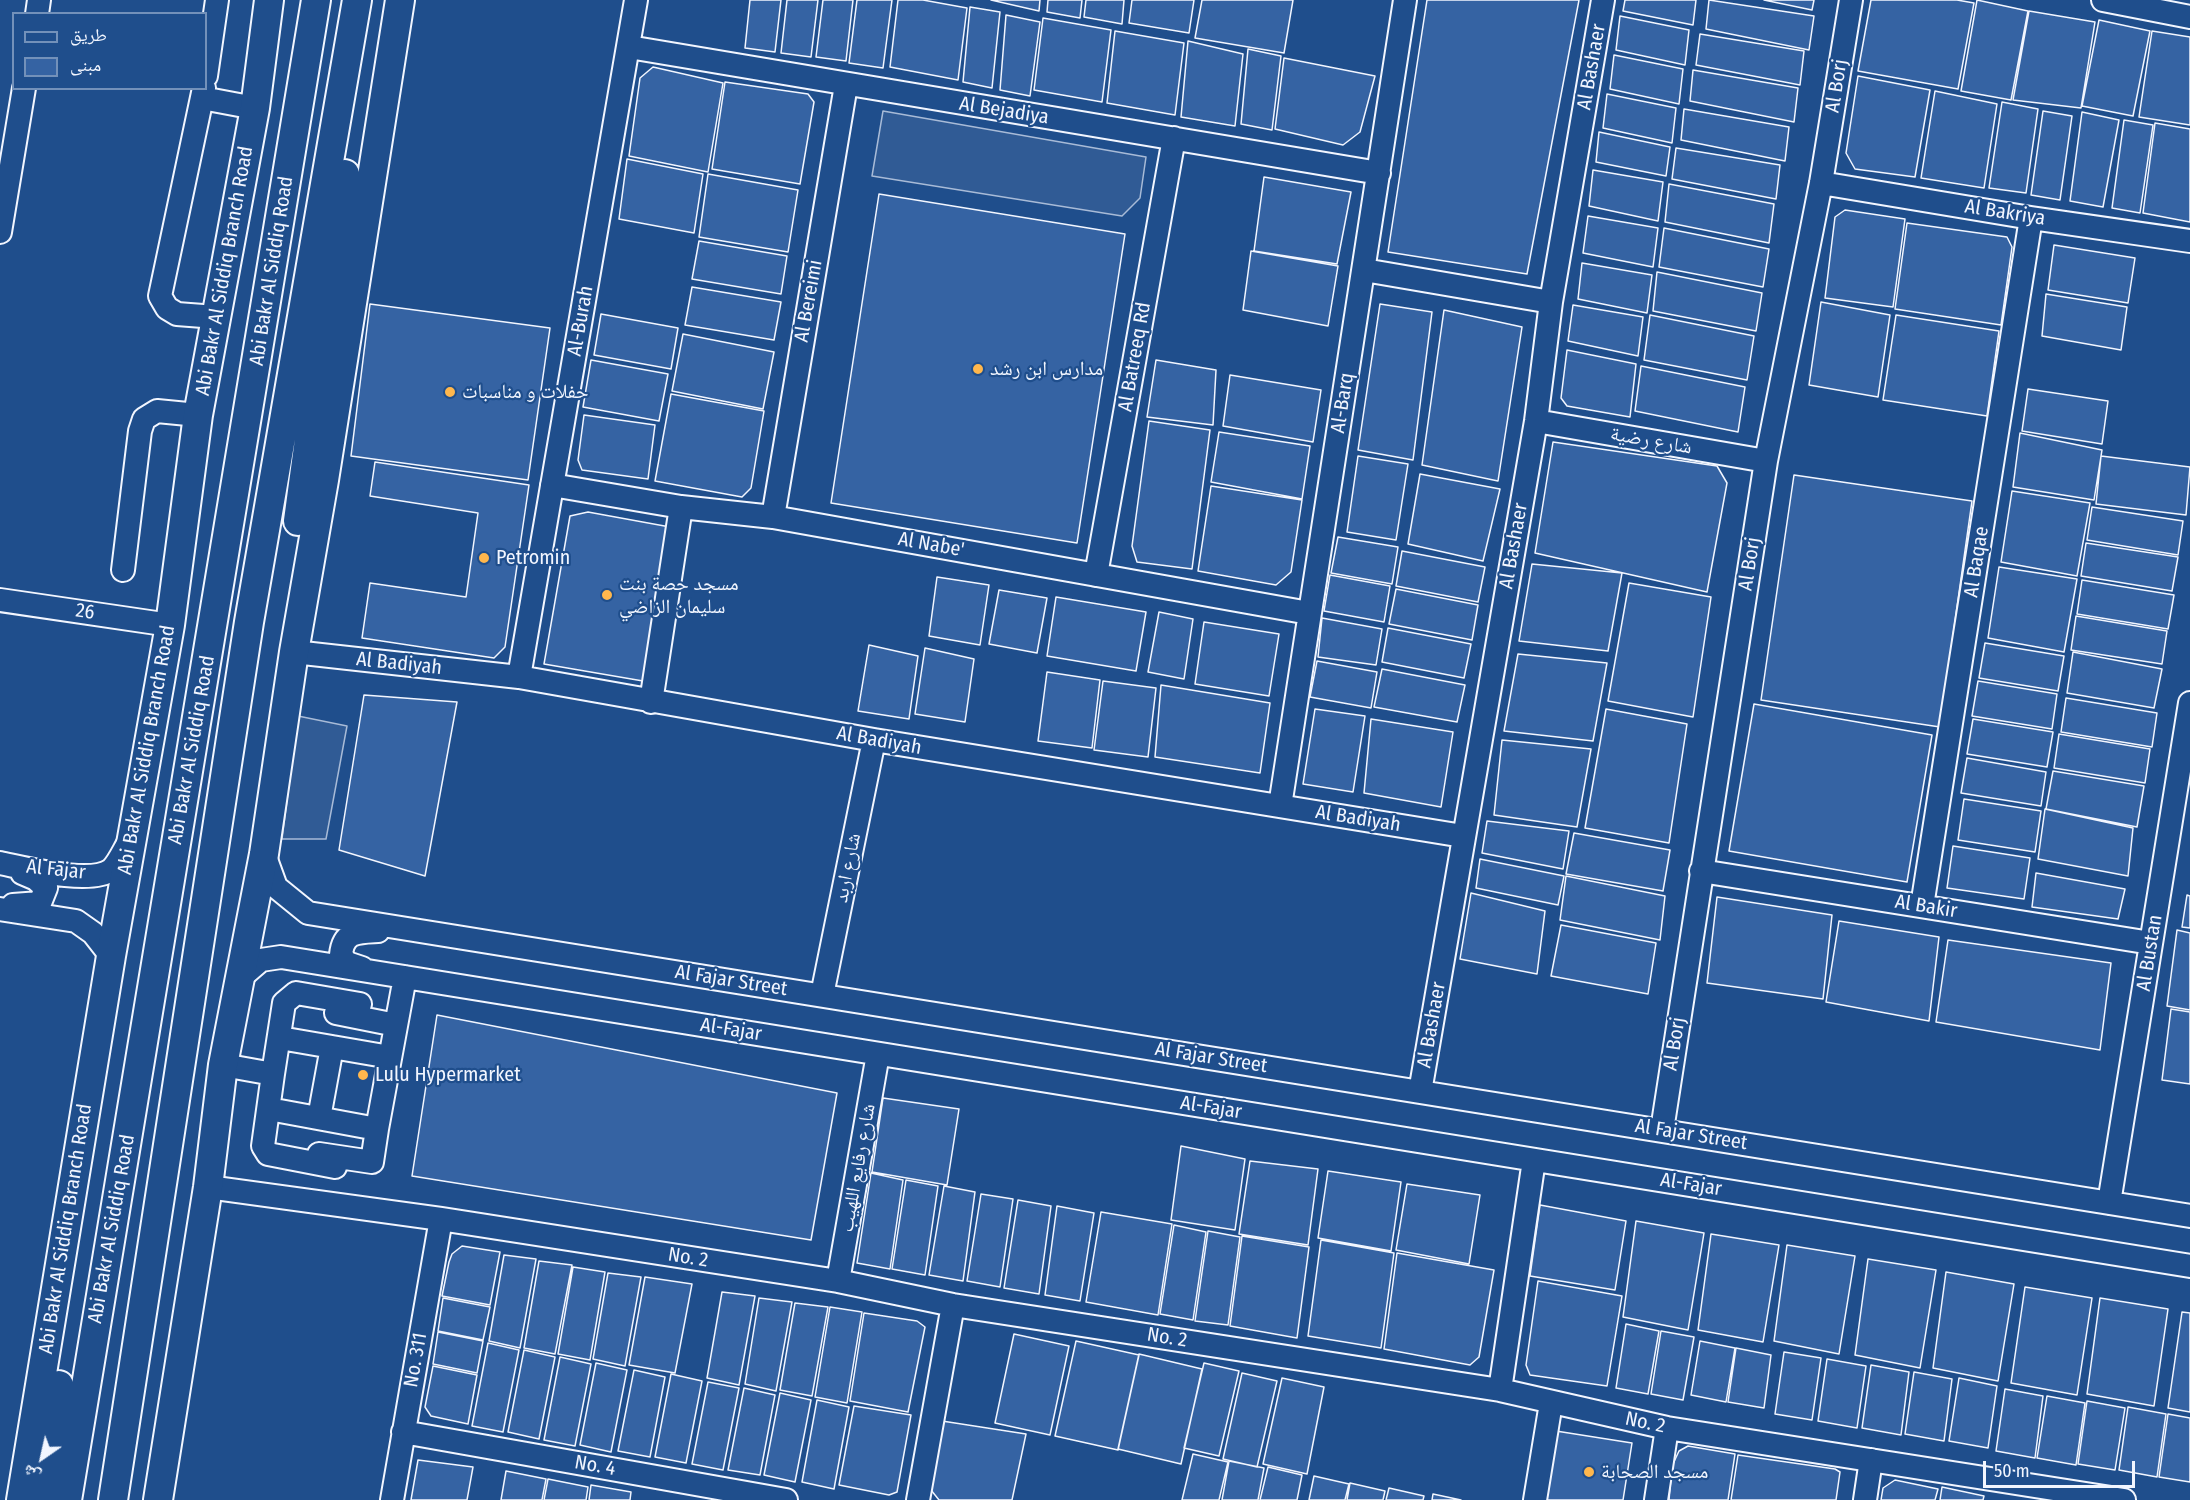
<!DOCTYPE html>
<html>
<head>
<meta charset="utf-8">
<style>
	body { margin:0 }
	#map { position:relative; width:2190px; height:1500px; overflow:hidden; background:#1f4e8c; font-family:"Fira Sans Condensed","Noto Naskh Arabic",sans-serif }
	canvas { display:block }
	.legend { position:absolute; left:12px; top:12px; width:195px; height:78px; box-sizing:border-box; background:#1f4e8c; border:2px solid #7391ba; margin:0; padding:8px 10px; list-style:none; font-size:18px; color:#f2f6ff }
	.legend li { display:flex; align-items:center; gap:12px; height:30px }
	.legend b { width:30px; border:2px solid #7391ba }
	.north { position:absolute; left:12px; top:1428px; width:60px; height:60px; -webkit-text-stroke:4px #1f4e8c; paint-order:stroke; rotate:214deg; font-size:16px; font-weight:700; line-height:24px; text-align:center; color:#f2f6ff }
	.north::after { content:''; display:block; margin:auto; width:21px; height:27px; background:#f2f6ff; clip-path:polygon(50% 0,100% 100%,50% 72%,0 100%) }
	.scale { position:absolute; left:1983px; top:1461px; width:152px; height:27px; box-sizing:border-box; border:3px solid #f2f6ff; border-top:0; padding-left:8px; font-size:18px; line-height:21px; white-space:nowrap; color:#f2f6ff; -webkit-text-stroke:4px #1f4e8c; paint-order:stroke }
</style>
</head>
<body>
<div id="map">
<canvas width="2190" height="1500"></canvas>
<ul class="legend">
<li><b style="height:8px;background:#1f4e8c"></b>طريق</li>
<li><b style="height:16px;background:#3563a3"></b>مبنى</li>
</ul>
<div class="north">ش</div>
<div class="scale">50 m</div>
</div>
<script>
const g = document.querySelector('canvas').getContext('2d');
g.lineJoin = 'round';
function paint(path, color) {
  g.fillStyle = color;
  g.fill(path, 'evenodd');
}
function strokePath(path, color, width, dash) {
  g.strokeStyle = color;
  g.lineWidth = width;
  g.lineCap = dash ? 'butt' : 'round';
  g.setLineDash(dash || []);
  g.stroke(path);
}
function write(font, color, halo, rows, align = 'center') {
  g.font = font + ' "Fira Sans Condensed","Noto Naskh Arabic",sans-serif';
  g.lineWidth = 4.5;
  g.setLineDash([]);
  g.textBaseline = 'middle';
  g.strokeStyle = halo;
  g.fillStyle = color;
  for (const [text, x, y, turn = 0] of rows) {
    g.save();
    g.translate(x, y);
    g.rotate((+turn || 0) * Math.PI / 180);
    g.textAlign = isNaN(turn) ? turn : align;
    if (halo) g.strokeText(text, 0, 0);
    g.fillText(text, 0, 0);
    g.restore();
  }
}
const parking = new Path2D(`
	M883 111 1146 157 1140 198 1122 216 872 176Z
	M298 716 347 726 326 839H282Z`);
const building = new Path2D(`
	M750 0H781L775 52 745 48Z
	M787 0H818L811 57 781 53Z
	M823 0H853L846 61 816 57Z
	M857 0H892L883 68 849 63Z
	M898 0H923L967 8 958 80 890 67Z
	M991 0H1040L1039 11Z
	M1048 0H1082L1080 18 1047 12Z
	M1086 0H1124L1122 24 1084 17Z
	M1132 0H1194L1189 33 1129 23Z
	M1202 0H1293L1284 53 1195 38Z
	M1427 0H1579L1527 274 1388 252Z
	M1625 0H1696L1693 25 1623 11Z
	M1709 0 1814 16 1809 50 1706 29Z
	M1764 0H1814L1812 10Z
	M1871 0H1957L1974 3 1958 89 1858 71Z
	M1977 0 2028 11 2011 100 1961 91Z
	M970 7 1000 12 992 88 963 82Z
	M2029 11 2095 22 2081 108 2013 100Z
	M1006 15 1040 22 1030 96 1000 90Z
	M1620 16 1689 30 1685 65 1616 50Z
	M1043 18 1111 30 1102 102 1034 90Z
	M2099 20 2150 31 2133 116 2082 106Z
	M1115 31 1184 43 1175 115 1107 103Z
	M2152 31 2190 37V125L2139 117Z
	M1700 34 1804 51 1800 85 1696 65Z
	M1188 41 1243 54 1235 126 1181 117Z
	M1248 49 1281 56 1272 130 1241 124Z
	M1614 55 1683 69 1679 104 1610 89Z
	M1284 58 1375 76 1360 132 1343 145 1275 129Z
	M653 67 723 83 708 172 629 156 640 78Z
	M1693 70 1798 88 1794 122 1690 101Z
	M1858 76 1930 90 1915 177 1855 169 1846 153Z
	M725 82 808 94 814 102 800 184 712 169Z
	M1935 91 1997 104 1984 188 1921 178Z
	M1607 94 1676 108 1672 143 1603 128Z
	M2002 102 2038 109 2026 193 1989 188Z
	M1684 109 1789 127 1785 161 1681 140Z
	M2043 111 2072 116 2060 200 2031 195Z
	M2082 112 2119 120 2103 207 2070 201Z
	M2124 120 2153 125 2140 213 2112 208Z
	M2155 123 2190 129V222L2143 213Z
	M1599 132 1670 147 1666 176 1596 162Z
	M1676 148 1780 165 1776 199 1672 179Z
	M627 159 703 174 694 233 619 219Z
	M1593 170 1663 182 1658 221 1589 206Z
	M708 174 798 190 788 252 699 237Z
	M1264 177 1351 192 1337 264 1254 251Z
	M1669 184 1774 204 1769 243 1665 222Z
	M879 194 1125 234 1077 543 831 503Z
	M1845 210 1905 219 1893 307 1825 298 1835 217Z
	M1588 216 1658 228 1653 267 1583 253Z
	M1907 223 2007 237 2012 247 2001 325 1895 309Z
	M1664 228 1769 249 1763 287 1659 267Z
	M699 241 787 256 781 294 692 279Z
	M2054 245 2135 258 2128 303 2048 290Z
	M1251 251 1338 266 1328 326 1243 310Z
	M1582 263 1652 275 1647 313 1578 299Z
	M1657 272 1762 293 1756 331 1653 311Z
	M692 287 781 302 774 340 685 325Z
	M2046 294 2127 307 2121 350 2042 336Z
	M1821 302 1890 315 1878 397 1809 385Z
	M370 304 550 328 528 480 351 456Z
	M1380 304 1432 312 1413 460 1358 450Z
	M1573 305 1643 317 1638 356 1568 341Z
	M1444 310 1522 327 1498 481 1422 465Z
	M601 314 678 328 671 369 594 355Z
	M1650 315 1754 336 1747 380 1644 360Z
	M1896 315 1999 331 1987 416 1883 400Z
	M683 334 774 352 763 409 672 391Z
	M1567 350 1636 364 1630 417 1567 406 1561 398Z
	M591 360 668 374 659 421 583 407Z
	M1156 360 1216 370 1213 425 1147 417Z
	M1641 366 1745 387 1738 432 1635 411Z
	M1230 375 1321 390 1313 442 1223 426Z
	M2028 389 2108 401 2102 444 2022 431Z
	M671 394 764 411 751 488 742 497 655 481Z
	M584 415 655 425 648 479 582 470 578 460Z
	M1149 421 1210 430 1192 569 1137 562 1132 546Z
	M1219 432 1310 446 1302 499 1211 482Z
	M2020 433 2102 450 2094 500 2013 487Z
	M1553 442 1717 466 1727 483 1707 592 1535 553Z
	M1358 456 1408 464 1396 540 1347 532Z
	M2101 456 2190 467 2186 515 2096 504Z
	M375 462 529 485 505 647 494 658 362 638 370 583 466 597 478 513 370 496Z
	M1420 474 1500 489 1483 561 1408 544Z
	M1794 475 1972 501 1940 727 1761 700Z
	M1211 486 1302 500 1291 572 1276 585 1198 571Z
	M2012 491 2090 503 2077 576 2001 562Z
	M2092 507 2183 521 2178 555 2087 540Z
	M588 512 670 527 643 681 544 664 570 516Z
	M1338 537 1398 547 1392 584 1331 573Z
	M2086 543 2178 557 2172 591 2081 576Z
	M1402 551 1485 567 1478 602 1396 586Z
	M1532 564 1622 573 1608 651 1519 641Z
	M1999 567 2077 579 2064 652 1988 638Z
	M1330 575 1390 586 1384 622 1324 611Z
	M937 577 989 585 980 645 929 636Z
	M2082 580 2174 595 2168 629 2077 614Z
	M1629 583 1711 597 1693 717 1608 701Z
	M1396 589 1478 605 1472 640 1389 624Z
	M999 590 1047 598 1037 653 989 644Z
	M1056 597 1146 612 1136 671 1047 656Z
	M1159 612 1193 619 1184 679 1148 672Z
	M2076 616 2167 631 2162 664 2071 650Z
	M1322 618 1382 629 1376 665 1318 657Z
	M1204 622 1279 634 1269 696 1195 684Z
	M1388 628 1471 644 1464 678 1382 662Z
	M1985 643 2064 656 2058 691 1979 678Z
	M869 645 918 656 909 719 858 711Z
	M925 648 974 659 965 722 915 714Z
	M2073 652 2162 669 2154 708 2067 693Z
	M1518 654 1607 663 1593 741 1504 731Z
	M1317 661 1377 672 1371 708 1310 697Z
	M1382 669 1465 685 1457 722 1374 707Z
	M1047 672 1100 680 1092 748 1038 741Z
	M1103 681 1156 688 1148 757 1094 750Z
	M1978 681 2057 694 2052 729 1972 716Z
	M1161 685 1270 703 1260 773 1155 757Z
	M364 695 457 702 425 876 339 850Z
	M2066 698 2157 713 2152 747 2061 732Z
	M1754 704 1932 735 1907 882 1729 851Z
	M1315 709 1365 716 1353 792 1303 784Z
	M1606 709 1687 724 1669 843 1585 828Z
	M1371 719 1453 732 1441 807 1364 793Z
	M1973 719 2053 732 2047 767 1967 754Z
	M2059 734 2150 749 2145 783 2054 768Z
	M1502 740 1591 749 1577 827 1494 815Z
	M1967 758 2046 772 2041 806 1961 793Z
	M2053 771 2144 786 2137 827 2046 809Z
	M1964 799 2041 811 2035 852 1958 840Z
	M2045 809 2133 828 2128 876 2038 859Z
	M1487 821 1569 831 1563 869 1482 853Z
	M1574 833 1670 850 1663 891 1566 874Z
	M1953 846 2030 858 2024 899 1947 888Z
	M1480 859 1564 876 1558 905 1476 888Z
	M2036 873 2125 889 2118 919 2032 907Z
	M1566 876 1665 896 1660 940 1560 920Z
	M1471 893 1545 911 1537 974 1460 959Z
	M2187 895 2190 896V928L2182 927Z
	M1717 897 1832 915 1823 999 1707 983Z
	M1839 921 1939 937 1929 1021 1826 1002Z
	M1561 925 1656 943 1648 994 1551 976Z
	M2177 930 2190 933V1010L2167 1006Z
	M1948 940 2111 963 2100 1050 1936 1022Z
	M2171 1009 2190 1012V1084L2162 1080Z
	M437 1015 837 1093 811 1240 412 1176Z
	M883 1098 959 1109 947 1185 872 1172Z
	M1181 1146 1245 1159 1235 1230 1171 1220Z
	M1250 1161 1318 1169 1308 1245 1239 1234Z
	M1328 1171 1401 1182 1391 1251 1318 1238Z
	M871 1173 903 1180 890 1269 857 1263Z
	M906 1180 938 1186 925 1275 892 1269Z
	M1407 1184 1480 1195 1469 1264 1396 1250Z
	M944 1186 975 1192 963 1281 929 1275Z
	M981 1194 1013 1199 1000 1287 967 1281Z
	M1018 1200 1051 1206 1039 1294 1004 1288Z
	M1540 1205 1626 1221 1615 1290 1530 1276Z
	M1057 1206 1094 1213 1080 1301 1045 1295Z
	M1101 1212 1172 1224 1158 1315 1086 1302Z
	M1636 1221 1704 1233 1688 1330 1623 1317Z
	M1174 1225 1206 1232 1193 1320 1160 1314Z
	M1208 1231 1240 1237 1228 1325 1195 1321Z
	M1711 1234 1779 1245 1763 1342 1698 1330Z
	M1242 1236 1309 1247 1297 1338 1230 1326Z
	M1321 1240 1394 1253 1381 1348 1308 1336Z
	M1787 1245 1855 1256 1839 1354 1774 1341Z
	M462 1246 500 1252 490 1305 442 1296 449 1262 452 1254Z
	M1397 1253 1494 1270 1479 1357 1470 1365 1384 1349Z
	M504 1255 536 1259 520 1348 489 1341Z
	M1868 1259 1936 1270 1920 1368 1855 1355Z
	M539 1261 572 1265 555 1354 524 1348Z
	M573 1267 605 1272 590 1360 558 1354Z
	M1946 1272 2014 1284 1998 1381 1933 1368Z
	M608 1273 641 1277 625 1366 593 1359Z
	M645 1277 692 1284 675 1373 629 1365Z
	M1538 1281 1622 1296 1607 1386 1530 1375 1526 1365Z
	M2025 1287 2092 1298 2077 1395 2011 1383Z
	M722 1292 755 1296 739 1385 707 1378Z
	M443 1298 490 1307 483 1340 438 1331Z
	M759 1298 792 1302 776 1391 745 1384Z
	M2100 1298 2168 1309 2154 1406 2087 1394Z
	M795 1303 828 1307 812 1396 780 1390Z
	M830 1307 862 1312 847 1403 815 1397Z
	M2182 1312 2190 1313V1412L2168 1408Z
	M864 1313 917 1321 925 1327 908 1412 850 1401Z
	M1626 1324 1659 1331 1648 1394 1616 1388Z
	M1661 1331 1694 1337 1683 1400 1651 1394Z
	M438 1332 483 1341 477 1373 433 1364Z
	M1014 1334 1069 1346 1050 1435 995 1423Z
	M1076 1341 1139 1355 1118 1450 1055 1436Z
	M1700 1341 1735 1348 1726 1402 1691 1395Z
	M488 1343 519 1350 503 1432 472 1426Z
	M1736 1348 1771 1355 1764 1408 1728 1402Z
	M524 1350 555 1357 539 1439 508 1432Z
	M1784 1352 1821 1358 1812 1420 1775 1414Z
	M1139 1354 1202 1369 1181 1464 1118 1449Z
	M560 1357 591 1364 575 1446 544 1440Z
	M1827 1359 1866 1366 1857 1428 1818 1421Z
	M596 1363 627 1370 611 1452 580 1445Z
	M1204 1363 1239 1371 1219 1456 1184 1448Z
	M1871 1365 1909 1372 1901 1435 1862 1428Z
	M433 1366 477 1375 468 1424 431 1416 425 1407Z
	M634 1370 665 1377 650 1457 618 1451Z
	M1914 1372 1952 1379 1944 1441 1905 1434Z
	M1242 1373 1277 1381 1257 1467 1223 1459Z
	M671 1374 702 1381 686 1463 655 1457Z
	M1282 1378 1324 1387 1307 1474 1263 1464Z
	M1959 1378 1997 1386 1988 1448 1949 1441Z
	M708 1382 739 1388 723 1470 692 1464Z
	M744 1388 775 1395 760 1475 728 1470Z
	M2005 1389 2043 1396 2035 1458 1996 1451Z
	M780 1393 811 1400 795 1482 764 1475Z
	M2047 1396 2085 1403 2076 1465 2037 1458Z
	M817 1400 849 1407 834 1489 802 1482Z
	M2087 1401 2125 1408 2115 1470 2078 1464Z
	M854 1406 911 1415 897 1492 889 1495 839 1485Z
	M2128 1407 2166 1414 2157 1477 2119 1470Z
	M2168 1414 2190 1418V1482L2159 1477Z
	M942 1421 1026 1434 1012 1500H939L931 1490Z
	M1556 1431 1632 1443 1623 1500H1544Z
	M1688 1446 1735 1454 1728 1500H1669L1672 1466 1679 1451Z
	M1193 1454 1228 1462 1219 1500H1182Z
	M1738 1455 1835 1469 1840 1472 1836 1500H1731Z
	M418 1460 473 1467 467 1500H411Z
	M1229 1461 1264 1468 1258 1500H1222Z
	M1268 1467 1302 1475 1297 1500H1260Z
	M506 1471 546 1479 542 1500H501Z
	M1314 1476 1349 1484 1345 1500H1309Z
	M548 1479 588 1487 586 1500H544Z
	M1895 1480 1938 1489 1935 1500H1881L1883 1488Z
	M1350 1483 1385 1491 1383 1500H1347Z
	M591 1485 631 1492 630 1500H589Z
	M1942 1487 1984 1496 1983 1500H1940Z
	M1389 1488 1424 1496 1423 1500H1386Z
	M1433 1494 1461 1500H1432Z`);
const minor = new Path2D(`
	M2103 0 2190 17
	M37 14 39 0
	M629 47 1379 173
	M206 76 217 0
	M204 88 160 296 167 308 177 314 216 317
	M202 98 255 108
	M1821 183 2031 218 2190 241
	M0 232 24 88
	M1364 270 1551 302
	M1536 421 1766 461
	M552 485 681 507 773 517 1309 613
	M773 517 846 85
	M123 570 140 431 144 419 157 411 198 415
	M1096 575 1174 138
	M0 600 170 625
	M294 652 519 677 874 740 1463 836
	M519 677 636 0
	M651 702 681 507
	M1280 806 1405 0
	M264 854 276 887 308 913 2190 1216
	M0 863C25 868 90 885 111 870 118 864 124 850 129 842
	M1701 871 2151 943
	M13 905 40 903 46 888 36 879 22 873
	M1922 906 2031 218
	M0 909 76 921 93 933 111 956
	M362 968 347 963 341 955C343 931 358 932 378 931
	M239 979 261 960 281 957 2190 1266
	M822 995 874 740
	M336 1013 396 1025
	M280 1038 390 1057
	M223 1065 273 1074 263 1146 268 1154 335 1167
	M273 1074 284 1003 296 993 360 1004
	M1420 1092 1536 421 1551 302 1603 0
	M269 1109 377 1129 405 977
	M319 1118 332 1047
	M1662 1130 1766 461 1821 183 1851 0
	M319 1154 372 1162 377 1129
	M208 1187 441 1219 838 1281 953 1305 1500 1390 1667 1428 2124 1500
	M2109 1203 2190 703
	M838 1281 878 1054
	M1500 1390 1534 1160
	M403 1432 786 1500
	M392 1500 441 1219
	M918 1500 953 1305
	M1535 1500 1551 1403
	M1656 1500 1667 1428
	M1865 1500 1871 1460`);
const major = new Path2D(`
	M298 521 345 174
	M21 1500 111 956 170 625 198 415 255 108 269 0
	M43 1500 59 1385
	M67 1500 316 0
	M113 1500 249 622 357 0
	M158 1500 208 1187 223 1065 264 854 294 652 324 480 400 0`);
const markers = [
	[978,369,6,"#ffb74d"],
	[450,392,6,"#ffb74d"],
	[484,558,6,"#ffb74d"],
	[607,595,6,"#ffb74d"],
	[363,1075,6,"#ffb74d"],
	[1589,1472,6,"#ffb74d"]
];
const streetNames = [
	["Al Bashaer",1592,67,-80],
	["Al Borj",1837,86,-81],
	["Al Bejadiya",1004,111,9],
	["Al Bakriya",2005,213,9],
	["Abi Bakr Al Siddiq Branch Road",225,271,-80],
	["Abi Bakr Al Siddiq Road",272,271,-81],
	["Al Bereimi",809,301,-80],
	["Al-Burah",581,321,-80],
	["Al Batreeq Rd",1135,357,-80],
	["Al-Barq",1343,403,-81],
	["شارع رضية",1651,441,10],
	["Al Nabe'",931,545,10],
	["Al Bashaer",1514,546,-80],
	["Al Baqae",1977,562,-81],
	["Al Borj",1750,564,-81],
	["26",85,612,8],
	["Al Badiyah",399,664,6],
	["Al Badiyah",879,741,10],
	["Abi Bakr Al Siddiq Branch Road",147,750,-80],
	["Abi Bakr Al Siddiq Road",192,750,-80],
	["Al Badiyah",1358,819,9],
	["شارع اربد",848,868,-79],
	["Al Fajar",56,870,6],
	["Al Bakir",1926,907,9],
	["Al Bustan",2150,953,-81],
	["Al Fajar Street",731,981,9],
	["Al Bashaer",1432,1025,-80],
	["Al-Fajar",731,1030,9],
	["Al Borj",1675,1044,-81],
	["Al Fajar Street",1211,1058,9],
	["Al-Fajar",1211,1108,9],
	["Al Fajar Street",1691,1135,9],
	["شارع رفايع اللهيب",858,1168,-80],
	["Al-Fajar",1691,1185,9],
	["Abi Bakr Al Siddiq Branch Road",66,1229,-81],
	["Abi Bakr Al Siddiq Road",112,1229,-80],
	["No. 2",688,1258,9],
	["No. 2",1167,1338,9],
	["No. 311",416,1360,-80],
	["No. 2",1645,1423,12],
	["No. 4",595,1466,10]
];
const poiNames = [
	["مدارس ابن رشد",990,369],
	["حفلات و مناسبات",462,392],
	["Petromin",496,558],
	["مسجد حصة بنت",619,584],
	["سليمان الزاضي",619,607],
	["Lulu Hypermarket",375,1075],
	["مسجد الصحابة",1601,1472]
];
paint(parking, '#305b95');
strokePath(parking, '#a8bbd7', 1.5);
paint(building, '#3563a3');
strokePath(building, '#f2f6ff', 1.5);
strokePath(minor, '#f2f6ff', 26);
strokePath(major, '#f2f6ff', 32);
strokePath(minor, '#1f4e8c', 22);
strokePath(major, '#1f4e8c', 28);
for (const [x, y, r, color] of markers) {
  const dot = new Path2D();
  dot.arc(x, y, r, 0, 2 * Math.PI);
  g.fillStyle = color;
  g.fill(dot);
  strokePath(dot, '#1f4e8c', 2);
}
write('20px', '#f2f6ff', '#1f4e8c', streetNames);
write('20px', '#f2f6ff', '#1f4e8c', poiNames, 'left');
</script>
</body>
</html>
